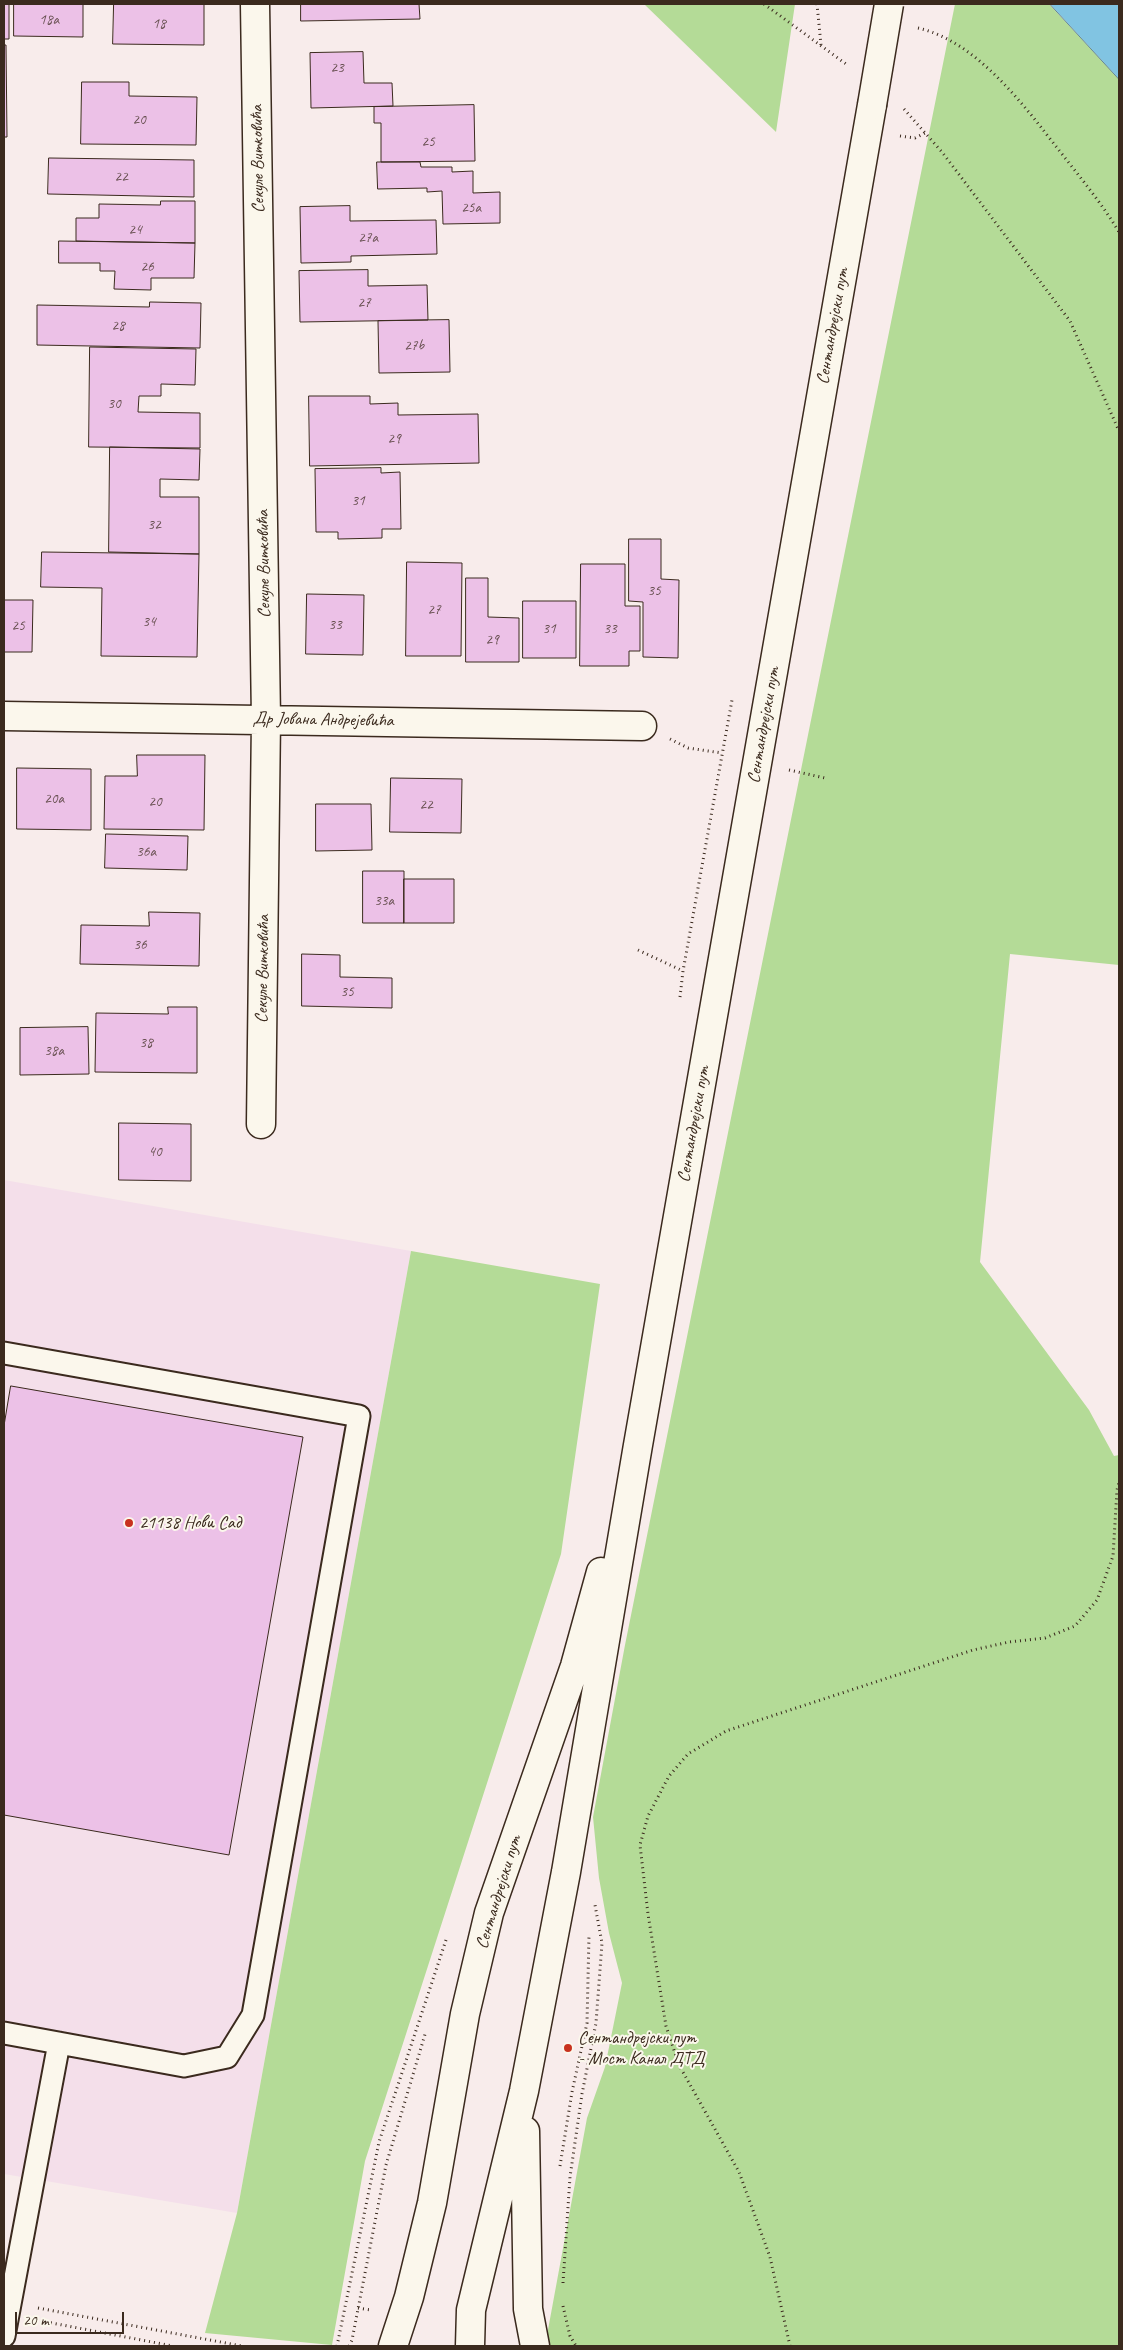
<!DOCTYPE html>
<html>
<head>
<meta charset="utf-8">
<style>
	body { margin:0 }
	#map { position:relative; width:1123px; height:2350px; overflow:hidden; background:#f8eceb; font-family:Caveat,sans-serif }
	canvas { display:block }
	.frame { position:absolute; inset:0; border:5px solid #3b2a1e; pointer-events:none }
	.scale { position:absolute; left:15px; top:2312px; width:109px; height:22px; box-sizing:border-box; border:2px solid #3b2a1e; border-top:0; padding-left:6px; font-size:15px; line-height:18px; white-space:nowrap; color:#3b2a1e; -webkit-text-stroke:4px #fbf7ec; paint-order:stroke }
</style>
</head>
<body>
<div id="map">
<canvas width="1123" height="2350"></canvas>
<div class="frame"></div>
<div class="scale">20 m</div>
</div>
<script>
const g = document.querySelector('canvas').getContext('2d');
g.lineJoin = 'round';
function paint(path, color) {
  g.fillStyle = color;
  g.fill(path, 'evenodd');
}
function strokePath(path, color, width, dash) {
  g.strokeStyle = color;
  g.lineWidth = width;
  g.lineCap = dash ? 'butt' : 'round';
  g.setLineDash(dash || []);
  g.stroke(path);
}
function write(font, color, halo, rows, align = 'center') {
  g.font = font + ' Caveat,sans-serif';
  g.lineWidth = 4;
  g.setLineDash([]);
  g.textBaseline = 'middle';
  g.strokeStyle = halo;
  g.fillStyle = color;
  for (const [text, x, y, turn = 0] of rows) {
    g.save();
    g.translate(x, y);
    g.rotate((+turn || 0) * Math.PI / 180);
    g.textAlign = isNaN(turn) ? turn : align;
    if (halo) g.strokeText(text, 0, 0);
    g.fillText(text, 0, 0);
    g.restore();
  }
}
const built = new Path2D(`
	M4 1180 411 1251 237 2213 4 2174Z`);
const green = new Path2D(`
	M644 4H795L776 132Z
	M955 4H1049L1119 79V965L1010 954 980 1262 1089 1410 1114 1456 1119 1455V2346H545L587 2118 605 2067 622 1983 609 1933 599 1878 593 1817 625 1645Z
	M411 1251 600 1284 561 1554 365 2161 332 2345 205 2333 237 2213Z`);
const water = new Path2D(`
	M1050 4H1119V79Z`);
const building = new Path2D(`
	M4 4H9V39H4Z
	M14 4H83V37L14 36Z
	M114 4H204V45L113 44Z
	M301 4H419L420 19 301 21Z
	M4 45H6L7 137H4Z
	M363 52 364 83H392L393 106 311 108 310 53Z
	M82 82H129V96L197 97 196 145 81 144Z
	M474 105 475 161 381 162V123H374V107Z
	M49 158 194 160V197L48 194Z
	M377 162H420L421 167H452V172L473 171V193L500 192V223L443 224 442 191 427 192V188L378 189Z
	M161 201H195V243L76 241V218H99V204L160 205Z
	M350 206V221L436 220 437 254 351 256V262L301 263 300 207Z
	M59 241 195 243 194 278H151V290L114 289 115 271H100V263H59Z
	M368 270V286L427 285 428 320 300 322 299 271Z
	M150 302 201 303 200 348 37 345V305L149 307Z
	M449 320 450 372 379 373 378 321Z
	M90 347 196 349 195 385 161 384V396H139L138 412 200 413V448L89 447Z
	M309 396H370V404L398 403V415L478 414 479 463 310 466Z
	M110 447 200 449 199 480 160 479V497H199V554L109 552Z
	M381 468V473L400 472 401 529H382V538L338 539V532H316L315 469Z
	M629 539H661V579L679 580 678 658 643 657V602L629 601Z
	M42 552 199 554 197 657 101 656 102 588 41 587Z
	M407 562 462 563 461 656H406Z
	M581 564H625V606H640V651H629V666H580Z
	M466 578H488V617L519 618V662H466Z
	M307 594 364 595 363 655 306 654Z
	M4 600H33L32 652H4Z
	M523 601H576V658H523Z
	M137 755H205L204 830 104 829 105 776H137Z
	M17 768 91 769V830L17 829Z
	M391 778 462 779 461 833 390 832Z
	M316 804H371L372 850 316 851Z
	M106 834 188 836 187 870 105 868Z
	M363 871H404V923H363Z
	M404 879H454V923H404Z
	M149 912 200 913 199 966 80 964 81 925 149 926Z
	M302 954 340 955V977L392 978V1008L302 1006Z
	M168 1007H197V1073L95 1072 96 1013 168 1014Z
	M88 1027 89 1074 20 1075V1028Z
	M119 1123 191 1124V1181L119 1180Z
	M11 1386 303 1437 229 1855 4 1815V1426Z`);
const path = new Path2D(`
	M764 4 846 64
	M817 4 821 45
	M918 28C976 41 1023 104 1058 149 1079 176 1101 202 1119 232
	M904 109 942 152 1070 321 1119 431
	M900 136 915 138 925 133
	M670 739 688 748 722 753
	M789 770 825 778
	M638 950 683 971
	M680 997 683 971 732 700
	M560 2166 572 2092 587 2023 589 1935
	M563 2283 570 2177 582 2094 596 2023 602 1943 595 1905
	M563 2306 570 2336 576 2346
	M38 2308 242 2346
	M358 2308 371 2310
	M36 2320 173 2346
	M337 2346 379 2142 447 1937
	M349 2346 352 2340 386 2165 426 2031
	M790 2346 770 2257 739 2172 679 2065 666 2026 648 1914 640 1845 648 1816 669 1776 688 1754 726 1731 973 1650 1009 1642 1045 1638 1075 1626 1097 1600 1113 1556 1117 1490 1119 1482`);
const lane = new Path2D(`
	M4 1353 359 1416 253 2015 227 2057 184 2066 4 2033
	M4 2336 59 2043`);
const street = new Path2D(`
	M255 4 266 719 261 1124
	M4 716 642 726`);
const secondary = new Path2D(`
	M525 2131 528 2309 535 2346
	M393 2346 409 2297 432 2203 465 2014 489 1913 575 1666 601 1572
	M470 2346 471 2310 524 2091 566 1872 638 1445 872 105`);
const secondaryBridge = new Path2D(`
	M872 105 889 4`);
const markers = [
	[129,1523,5,"#c8321e"],
	[568,2048,5,"#c8321e"]
];
const numberNames = [
	["18a",49,20],
	["18",159,24],
	["23",337,68],
	["20",139,120],
	["25",428,142],
	["22",121,177],
	["25a",471,208],
	["24",135,230],
	["27a",368,238],
	["26",147,267],
	["27",364,303],
	["28",118,326],
	["27b",414,346],
	["30",114,404],
	["29",394,439],
	["31",358,501],
	["32",154,525],
	["35",654,591],
	["27",434,610],
	["34",149,622],
	["33",335,625],
	["25",18,626],
	["31",549,629],
	["33",610,629],
	["29",492,640],
	["20a",54,799],
	["20",155,802],
	["22",426,805],
	["36a",146,852],
	["33a",384,901],
	["36",140,945],
	["35",347,992],
	["38",146,1043],
	["38a",54,1051],
	["40",155,1152]
];
const streetNames = [
	["Секуле Витковића",258,159,-91],
	["Сентандрејски пут",833,326,-80],
	["Секуле Витковића",264,564,-91],
	["Др Јована Андрејевића",323,720,1],
	["Сентандрејски пут",764,725,-80],
	["Секуле Витковића",263,969,-89],
	["Сентандрејски пут",694,1124,-80],
	["Сентандрејски пут",499,1892,-73]
];
const poiNames = [
	["21138 Нови Сад",139,1523],
	["Сентандрејски пут",578,2038],
	["- Мост Канал ДТД",578,2059]
];
paint(built, '#f4dfea');
paint(green, '#b4db97');
paint(water, '#81c4e2');
strokePath(water, '#658694', 1);
paint(building, '#ecc1e7');
strokePath(building, '#3b2a1e', 1);
strokePath(lane, '#3b2a1e', 25);
strokePath(street, '#3b2a1e', 31);
strokePath(secondary, '#3b2a1e', 31);
strokePath(path, '#3b2a1e', 3, [1, 4]);
strokePath(lane, '#fbf7ec', 21);
strokePath(street, '#fbf7ec', 28);
strokePath(secondary, '#fbf7ec', 28);
strokePath(secondaryBridge, '#3b2a1e', 31, []);
strokePath(secondaryBridge, '#fbf7ec', 28);
for (const [x, y, r, color] of markers) {
  const dot = new Path2D();
  dot.arc(x, y, r, 0, 2 * Math.PI);
  g.fillStyle = color;
  g.fill(dot);
  strokePath(dot, '#fbf7ec', 2);
}
write('15px', '#675050', null, numberNames);
write('18px', '#3b2a1e', '#fbf7ec', streetNames);
write('18px', '#3b2a1e', '#fbf7ec', poiNames, 'left');
</script>
</body>
</html>
